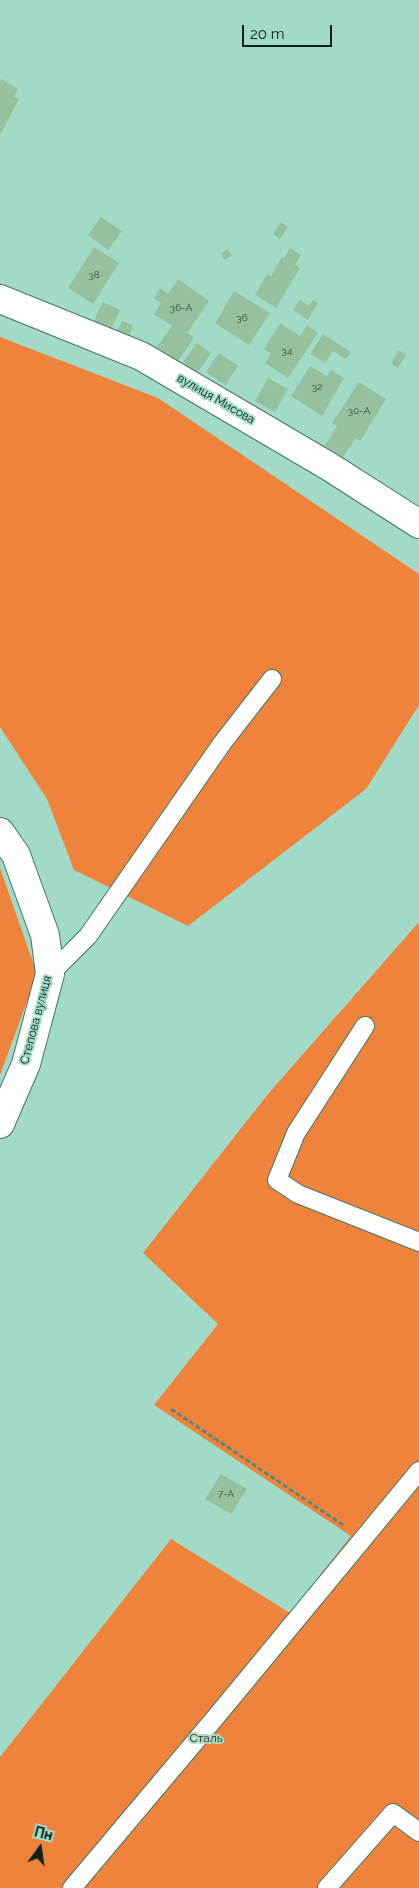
<!DOCTYPE html>
<html>
<head>
<meta charset="utf-8">
<style>
	body { margin:0 }
	#map { position:relative; width:419px; height:1888px; overflow:hidden; background:#a1dbc7; font-family:Raleway,sans-serif }
	canvas { display:block }
	.north { position:absolute; left:15px; top:1823px; width:50px; height:50px; -webkit-text-stroke:4px #a1dbc7; paint-order:stroke; rotate:14deg; font-size:14px; font-weight:700; line-height:20px; text-align:center; color:#09211a }
	.north::after { content:''; display:block; margin:auto; width:18px; height:22px; background:#09211a; clip-path:polygon(50% 0,100% 100%,50% 72%,0 100%) }
	.scale { position:absolute; left:242px; top:25px; width:90px; height:22px; box-sizing:border-box; border:2px solid #09211a; border-top:0; padding-left:6px; font-size:15px; line-height:18px; white-space:nowrap; color:#09211a; -webkit-text-stroke:4px #a1dbc7; paint-order:stroke }
</style>
</head>
<body>
<div id="map">
<canvas width="419" height="1888"></canvas>
<div class="north">Пн</div>
<div class="scale">20 m</div>
</div>
<script>
const g = document.querySelector('canvas').getContext('2d');
g.lineJoin = 'round';
function paint(path, color) {
  g.fillStyle = color;
  g.fill(path, 'evenodd');
}
function strokePath(path, color, width, dash) {
  g.strokeStyle = color;
  g.lineWidth = width;
  g.lineCap = dash ? 'butt' : 'round';
  g.setLineDash(dash || []);
  g.stroke(path);
}
function write(font, color, halo, rows, align = 'center') {
  g.font = font + ' Raleway,sans-serif';
  g.lineWidth = 4;
  g.setLineDash([]);
  g.textBaseline = 'middle';
  g.strokeStyle = halo;
  g.fillStyle = color;
  for (const [text, x, y, turn = 0] of rows) {
    g.save();
    g.translate(x, y);
    g.rotate((+turn || 0) * Math.PI / 180);
    g.textAlign = isNaN(turn) ? turn : align;
    if (halo) g.strokeText(text, 0, 0);
    g.fillText(text, 0, 0);
    g.restore();
  }
}
const green = new Path2D(`
	M0 337 158 398 419 574V705L366 789 188 926 74 870 47 799 0 727Z
	M0 868 37 974 0 1075Z
	M419 922V1888H0V1757L171 1539 290 1613 351 1536 154 1405 218 1324 143 1253 268 1094Z`);
const building = new Path2D(`
	M1 79 18 89 14 97 19 99 0 135V82Z
	M101 217 122 231 108 250 88 235Z
	M281 222 288 227 280 239 273 234Z
	M94 247 119 263 93 304 68 288Z
	M290 248 301 255 295 265 300 268 276 308 255 295 267 274 271 276 282 257 284 258Z
	M228 249 232 256 224 260 221 253Z
	M178 279 209 301 187 333 194 337 178 361 157 347 172 326 154 314 161 303 154 298 160 288 168 294Z
	M234 291 270 313 249 345 215 323Z
	M300 299 308 306 313 300 318 303 308 320 293 310Z
	M102 302 120 310 110 331 93 324Z
	M122 321 133 325 129 337 117 332Z
	M280 323 300 336 307 325 318 333 288 378 265 363 271 353 264 349Z
	M323 334 351 352 346 359 333 351 325 363 310 354Z
	M197 343 211 353 197 373 183 362Z
	M399 350 406 355 398 368 391 363Z
	M219 353 238 366 225 385 206 372Z
	M310 366 327 376 331 370 344 378 322 416 291 396Z
	M268 378 288 389 275 412 255 401Z
	M359 382 386 399 360 441 356 438 343 457 325 446 337 426 332 423Z
	M221 1474 247 1489 231 1514 205 1499Z`);
const path = new Path2D(`
	M171 1409 343 1525`);
const service = new Path2D(`
	M50 974 88 936 223 742 272 679
	M365 1026 296 1133 277 1180 298 1194 419 1242
	M72 1888 215 1718 419 1471
	M327 1888 393 1813 419 1832`);
const minor = new Path2D(`
	M0 299 141 356 330 467 419 524
	M0 832 16 855 45 935 50 974 26 1064 0 1124`);
const numberNames = [
	["38",94,275],
	["36-А",181,308],
	["36",242,318],
	["34",287,351],
	["32",317,387],
	["30-А",359,411],
	["7-А",226,1494]
];
const streetNames = [
	["вулиця Мисова",216,399,30],
	["Степова вулиця",36,1020,-75]
];
const parkNames = [
	["Сталь",206,1738]
];
paint(green, '#ef833b');
paint(building, '#96c19f');
strokePath(service, '#417866', 20);
strokePath(minor, '#417866', 30);
strokePath(path, '#5c8779', 3, [5, 2.5]);
strokePath(service, '#fff', 18);
strokePath(minor, '#fff', 28);
write('10px', '#2c493b', null, numberNames);
write('12px', '#09211a', '#a1dbc7', streetNames);
write('12px', '#52270a', '#a1dbc7', parkNames);
</script>
</body>
</html>
